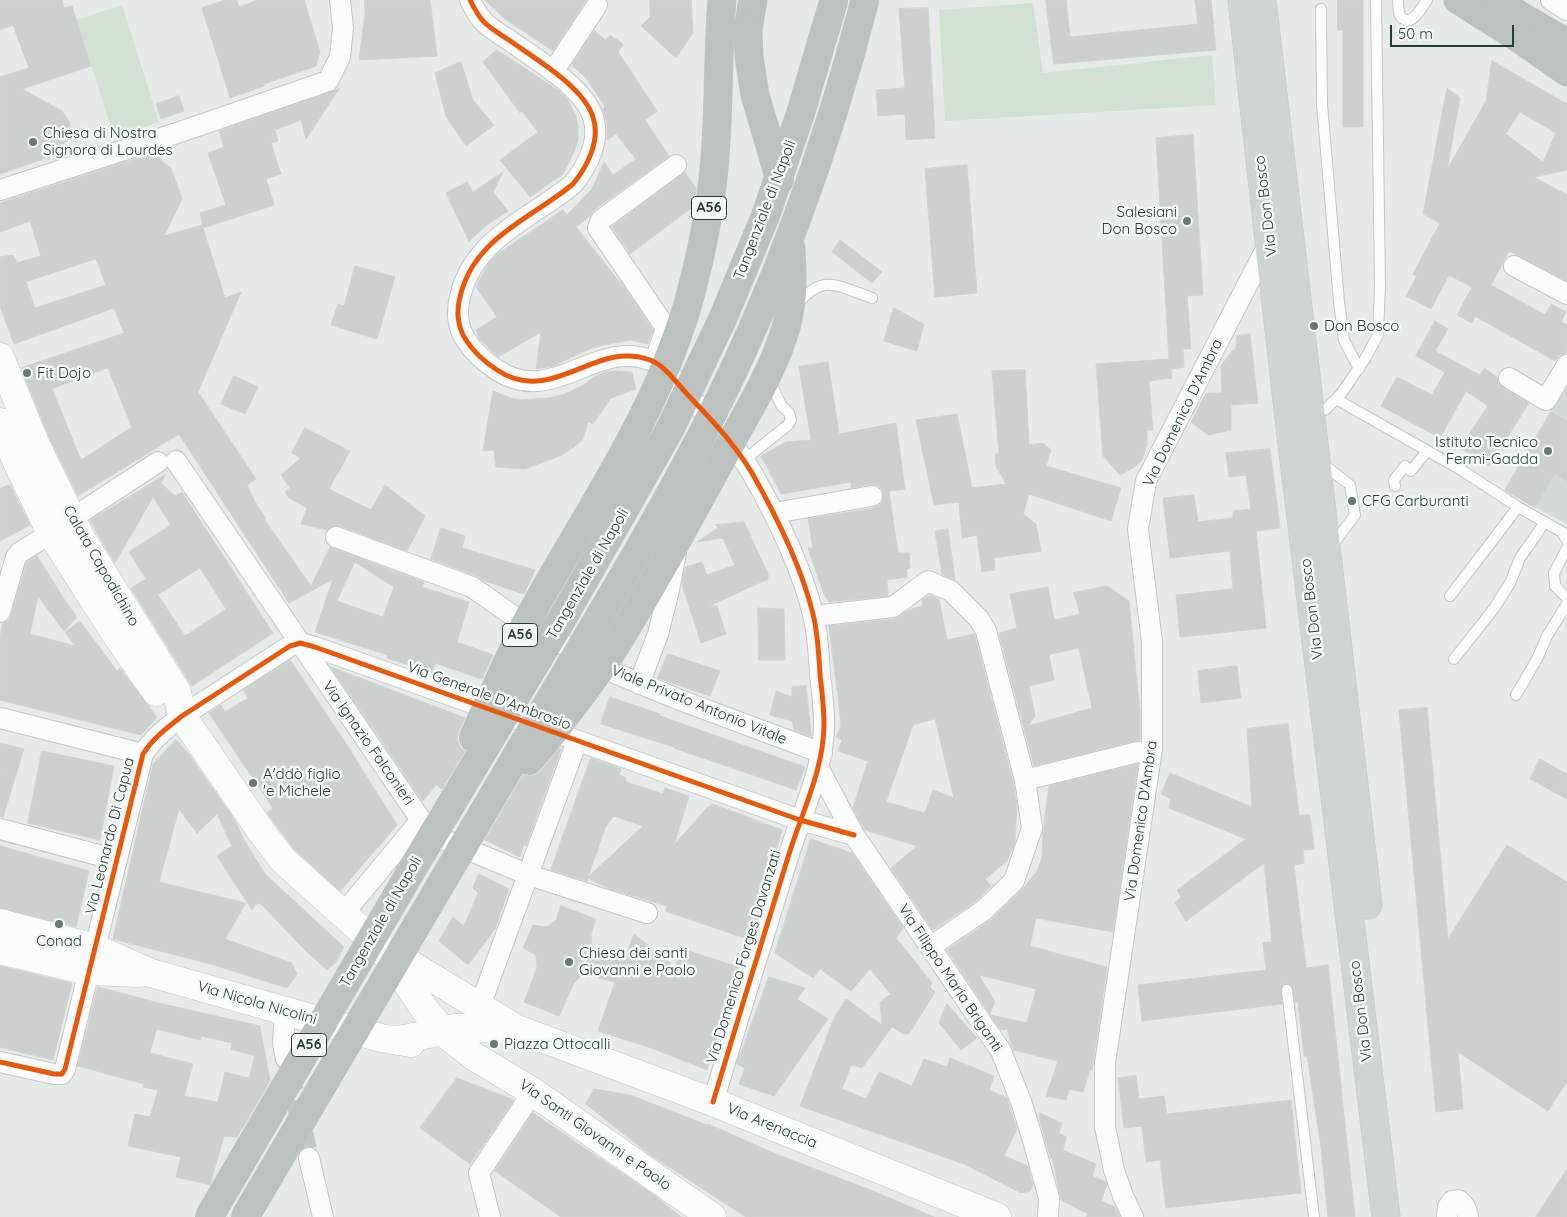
<!DOCTYPE html>
<html>
<head>
<meta charset="utf-8">
<style>
	body { margin:0 }
	#map { position:relative; width:1567px; height:1217px; overflow:hidden; background:#e6eae8; font-family:Quicksand,sans-serif }
	canvas { display:block }
	.scale { position:absolute; left:1390px; top:25px; width:124px; height:22px; box-sizing:border-box; border:2px solid #253b33; border-top:0; padding-left:6px; font-size:15px; line-height:18px; white-space:nowrap; color:#253b33; -webkit-text-stroke:4px #f4f8f6; paint-order:stroke }
</style>
</head>
<body>
<div id="map">
<canvas width="1567" height="1217"></canvas>
<div class="scale">50 m</div>
</div>
<script>
const g = document.querySelector('canvas').getContext('2d');
g.lineJoin = 'round';
function paint(path, color) {
  g.fillStyle = color;
  g.fill(path, 'evenodd');
}
function strokePath(path, color, width, dash) {
  g.strokeStyle = color;
  g.lineWidth = width;
  g.lineCap = dash ? 'butt' : 'round';
  g.setLineDash(dash || []);
  g.stroke(path);
}
function write(font, color, halo, rows, align = 'center') {
  g.font = font + ' Quicksand,sans-serif';
  g.lineWidth = 5;
  g.setLineDash([]);
  g.textBaseline = 'middle';
  g.strokeStyle = halo;
  g.fillStyle = color;
  for (const [text, x, y, turn = 0] of rows) {
    g.save();
    g.translate(x, y);
    g.rotate((+turn || 0) * Math.PI / 180);
    g.textAlign = isNaN(turn) ? turn : align;
    if (halo) g.strokeText(text, 0, 0);
    g.fillText(text, 0, 0);
    g.restore();
  }
}
const built = new Path2D(`
	M1567 384V524L1505 491Z`);
const green = new Path2D(`
	M1033 3 1043 73 1212 55 1216 105 945 121 939 10Z
	M122 5 159 122 114 137 77 20Z`);
const building = new Path2D(`
	M0 0H62L64 8 72 6 91 66 22 89 62 111 70 123 69 137 55 155 0 174V77L29 68 13 25 0 30Z
	M226 0H237L239 7 258 0H304L320 52 316 66 264 84V86L230 98 202 8Z
	M365 0H430L437 56 359 60 365 14Z
	M485 0H586L553 51 504 18Z
	M650 0H691L693 33 676 58 641 26 650 17Z
	M1046 0H1066L1070 37 1198 24 1195 0H1211L1216 50 1054 64Z
	M1338 0H1363V127H1343V30H1338Z
	M928 8 935 138 906 140 905 114 878 116 876 90 905 88 899 9Z
	M594 31 606 40 610 35 623 44 618 52 657 111 645 120 669 156 594 210 590 216 576 227 626 290 653 330 648 344 630 340 603 345 587 350 553 366 536 369 541 332 498 357 479 338 476 330 497 317 476 287 488 264 499 253 563 210 567 215 592 189 604 162 613 175 636 159 616 134 607 140V123L603 110 605 106 586 78 572 65Z
	M497 50 559 91 568 100 576 116 578 127V140L574 152 563 174 530 197 500 160 538 132 522 111 520 113 483 62Z
	M1492 61 1567 104V170L1534 177 1567 195V281L1509 251 1491 285 1545 315 1551 304 1566 312 1561 322 1567 325V350L1565 354 1559 355 1555 361 1475 316 1472 323 1457 315 1472 287 1449 275 1431 309 1406 296 1417 276 1413 274 1440 223 1423 214 1447 88 1460 98 1447 170 1486 101ZM1520 112 1556 133 1543 162 1506 134Z
	M461 62 473 100 494 125 466 146 446 116 435 73Z
	M339 89 306 139 301 120 275 130 278 141 271 143 281 174 266 179 274 205 203 228 200 213 226 205 208 153 224 147 219 131Z
	M179 96 184 111 161 119 156 104Z
	M1193 135 1203 295 1187 296 1191 349H1183L1184 367 1171 369 1172 378 1149 381 1153 430H1147V444L1142 460 1136 466 1120 475 1103 456 1096 364 1169 359 1156 138Z
	M157 152 163 162 171 168 182 199 164 236 202 225 225 298 241 292 198 392 256 479 247 485 254 500 266 519H264L311 586 330 547 424 582 422 587 469 602 457 642 493 655 482 679 435 663 432 673 387 658 388 655 315 632 333 579 289 603 179 434 78 496 49 437 21 368 124 333 114 308 14 344 0 306V257L13 255 17 263 41 256 30 221 0 232V203ZM96 259 106 285 35 308 26 282ZM108 368 132 427 81 460 52 389ZM355 562 394 587 383 617 337 601Z
	M967 165 977 293 935 297 925 169Z
	M503 172 493 192 508 211 488 224 469 241 446 193 467 182 473 192Z
	M685 172 696 188 694 206 630 254 612 227Z
	M840 240 882 272 872 283 832 252Z
	M355 266 395 277 377 339 331 325 338 304 344 306Z
	M894 308 924 324 917 351 884 341Z
	M1435 321 1448 329 1435 351 1480 375 1484 368 1497 377 1498 383 1503 388 1529 403 1489 466 1460 448 1488 406 1466 391 1440 438 1381 406 1397 377 1432 395 1445 372 1416 356Z
	M1250 334 1258 403 1231 405V430L1208 435 1191 422 1206 393H1222L1221 366 1232 351 1236 349 1237 336Z
	M828 362 839 434 896 423 905 489 889 491 898 553H909L910 568 907 569V577L887 580 888 596 829 602 824 594 808 548H813L808 519 874 508 880 505 883 500 884 494 881 488 877 485 870 484 851 488V482L781 494 761 456 786 442 811 440 799 367Z
	M1025 370 1029 445 1043 443 1051 450 1046 466 1121 488 1111 521 1029 494 1023 514 1036 524 1041 551 994 558 995 570 982 572 977 535 962 538 959 502 934 505 916 420 957 414 972 488 1006 484 996 466 995 454H999L992 371Z
	M616 371 632 372 636 389 611 398 593 424 588 422 583 439 574 447 562 455 525 469 496 467 494 450 483 451 493 391 511 398 520 400 549 398 565 394 582 386 594 377 605 372Z
	M234 376 258 387 245 414 221 404Z
	M1551 412 1567 421V481L1554 474 1535 508 1505 490Z
	M305 428 350 451 329 489 371 510 385 485 425 516 407 551 340 526 334 525 327 530 301 524 307 508 289 498 285 492 290 488 281 475 301 458 292 453Z
	M1270 449 1280 528 1256 531 1266 628 1180 637 1176 595 1233 589 1230 551 1170 558 1163 498 1194 495 1198 522 1233 518V511L1251 509 1246 475 1229 477 1226 453Z
	M165 475 161 483 175 496 182 492 273 633 192 686 131 588 146 579 129 552 171 525 153 497 115 563 90 521ZM200 568 226 609 185 636 158 595Z
	M10 485 30 525 0 541V489Z
	M744 522 768 574V579L709 606H717L726 634 701 643 682 584 685 567 702 562 707 575 735 565 723 538 697 542 718 528 716 525Z
	M441 528 465 536 462 548 535 570 524 594 485 581 476 576 431 559Z
	M948 529 955 580 942 574 935 531Z
	M37 556 64 599 77 617 64 631 38 596 30 634 75 646 65 632 80 621 117 671 120 668 157 717 141 735 0 700V637L3 623 9 620 11 615 27 562Z
	M1107 586 1129 601 1140 713V740L1034 766 999 633 1017 628 1010 594 1048 587 1054 620 1080 614 1074 593ZM1079 648 1092 708 1028 726 1035 716 1029 686 1054 680 1049 655Z
	M930 595 939 599 947 640 974 634 975 636 1013 782 1017 805 1015 842 1007 861 985 879 991 886 976 901 933 930 891 868 917 846 865 830 853 808 868 761 838 751 842 740 836 737 841 726 839 705 829 626 895 619 911 609 923 606 922 600ZM935 719 954 798 933 790 925 813 886 802 913 725Z
	M758 608 784 609 785 660H759Z
	M668 654 720 671 710 696 658 678Z
	M290 660 345 742 397 825 340 891 294 849 267 813 273 808 209 713 221 705 225 712 248 698 243 690Z
	M1237 666 1241 698 1201 703 1198 671Z
	M331 667 465 718 459 731 457 739 460 747 465 751 442 789 436 785 423 801Z
	M806 686 811 733V736L794 730 792 721 770 715 776 691 792 697V687Z
	M610 697 660 714V716L805 767 796 790 674 748V747L601 724Z
	M1427 708 1448 939 1507 845 1567 882V1082L1548 1111 1458 1052 1463 1109 1436 1112 1399 710Z
	M1288 724 1299 815H1310L1314 849 1303 850 1304 863 1294 865 1306 968 1328 965 1355 1217H1328L1321 1146 1307 1056H1304L1298 1002 1295 1003 1292 986 1287 983 1281 987 1282 1004 1142 1021 1138 985 1266 970 1263 943 1272 942 1264 863 1186 921 1175 903 1181 897 1177 890 1246 839 1169 808 1171 799 1161 794 1170 773 1252 807 1247 729Z
	M176 740 188 753 236 822 243 838 265 874 344 947 336 962 327 970 305 950 260 903 255 905 252 910 217 856 232 846 217 814 197 833 179 809 159 882 246 903 225 939 292 963 297 974 287 988 211 964 113 939 153 764Z
	M0 743 24 749 3 817 0 816Z
	M559 748 561 749 526 846 524 844 520 857 485 840 523 775 534 776 541 771Z
	M42 751 114 766 100 840 28 823Z
	M591 758 621 769 619 775 626 778V782L663 794 665 788 689 796 674 845 707 808 713 804 782 830 750 940 665 911 667 906 610 889 588 878 587 881 551 870ZM614 816 643 826 588 877 605 828Z
	M1540 759 1567 774V799L1530 779Z
	M1138 764 1113 932 1036 918 1030 946 1107 967 1092 1070H1090L1083 1092 1069 1089 1066 1100 1046 1096 1058 1061 1013 1050 1007 1029 1001 1030 991 1015 1027 1023 1036 989 979 975 995 1002 990 1014 947 950 992 919 1022 890 1037 871 1042 858 1043 832 1049 786Z
	M811 839 852 853 903 928 896 938 932 983 930 987 935 992 909 1034H904L892 1027 862 1068 851 1065 842 1089 866 1099 879 1072 912 1086 924 1059 947 1067 950 1058 994 1076 989 1090 1007 1098 1017 1129 1004 1156 1028 1166 1033 1186 1030 1191 1021 1193 964 1164 800 1106 834 1018 846 999 882 1025 880 1002 891 994 870 969 851 991 820 969 813 978 775 953Z
	M0 846 89 871 76 927 0 908Z
	M479 874 509 889 495 929 468 965 439 941 453 917 464 926 478 893 473 888Z
	M561 906 596 919 591 934 592 947 624 961 634 934 675 967 682 949 739 967 707 1070 654 1049 598 1031 615 982 583 974 574 983 559 1016 524 1002 537 968 536 955 523 948 533 925 547 927 556 920Z
	M0 966 72 983 53 1060 0 1047Z
	M769 977 805 988 797 999 828 1019 774 1096 739 1084 745 1068 737 1064Z
	M98 987 163 1004 260 1026 270 1081 237 1137 224 1136 210 1185 176 1177 181 1157 128 1146 135 1114 150 1117 158 1090 143 1087 144 1084 78 1066ZM157 1029 200 1040 201 1036 232 1043 231 1049 255 1056 249 1078 225 1072 218 1102 184 1096 193 1064 150 1053Z
	M947 1004 977 1038 961 1050 939 1023Z
	M1136 1076 1139 1099 1164 1096 1167 1114 1291 1100 1301 1193 1166 1208 1160 1160 1146 1162 1142 1126 1124 1128 1118 1078Z
	M457 1078 514 1100 470 1164 420 1128Z
	M594 1089 630 1095 707 1125 708 1124 776 1154 873 1191 934 1217H746L649 1154 586 1104Z
	M533 1113 654 1195 681 1217H561L495 1171Z
	M1040 1113 1062 1123 1059 1133 1066 1137 1063 1150 1096 1164 1092 1176 1106 1182 1107 1185 1101 1201 1115 1207 1120 1217H1086L1088 1214 1061 1200 1052 1157 1051 1159 1039 1118Z
	M1567 1169V1217H1536Z`);
const streetTunnel = new Path2D(`
	M289 1071 309 1158`);
const lane = new Path2D(`
	M1398 0C1399 10 1397 17 1407 21 1417 18 1421 8 1427 0
	M1321 9 1322 104 1339 302 1344 340 1359 369
	M798 304C823 272 839 287 872 298
	M1336 399 1463 471 1518 507 1562 532 1567 540
	M1313 415 1326 409 1341 394 1365 359 1378 335 1380 286 1376 0
	M744 460 788 425 791 420 789 413 781 405 773 388 772 378
	M1320 462 1350 485 1355 515 1331 547
	M1395 486 1394 480 1405 466 1411 471 1427 451
	M1567 548 1554 573 1555 586 1567 598
	M1450 596 1518 507
	M1454 659 1495 607 1510 583 1520 558 1545 522
	M1516 695 1537 659 1547 636 1567 604
	M1287 990 1314 1217`);
const street = new Path2D(`
	M470 0C474 8 478 16 484 22 491 29 501 35 509 40 535 59 583 86 593 117 601 140 587 167 573 184 532 218 476 237 461 293 456 309 457 327 466 340 474 353 485 362 497 370 553 407 595 339 650 360 664 365 676 382 686 393 710 418 734 443 752 473 777 517 801 565 813 614 818 634 819 655 820 675 822 691 824 708 824 724 824 769 802 812 789 854 763 937 738 1019 713 1102
	M1551 0 1567 10
	M553 72 597 5
	M0 190 183 131 328 81 340 57 343 28 340 0
	M1514 266 1567 294
	M658 352 666 328 598 228 601 220 676 165
	M1509 378 1546 400 1567 365
	M176 461 421 820 440 838 529 875 647 913
	M774 513 872 496
	M71 519 158 462
	M336 537 472 587 519 620 617 674 680 700 822 753
	M0 612 16 557 19 553 51 533
	M814 616 893 607 928 581 951 591 979 619 986 631 1025 780 1032 828 1014 881 984 910 930 947
	M639 684 658 634 669 590 676 553
	M0 718 143 754
	M819 769 854 835 1001 1051 1022 1104 1034 1144 1049 1198 1048 1217
	M1025 780 1138 752
	M0 829 117 860
	M343 914 421 820
	M95 948 143 754C153 738 168 727 182 716L290 646 300 643 315 647 800 820 854 835
	M480 1006 577 741
	M285 1011 283 1043 286 1059
	M0 1062 54 1074H62L65 1069 89 971
	M309 1158 323 1217
	M490 1217 479 1173 533 1092
	M1133 1217 1123 1196 1114 1170 1105 1127V1063L1152 749V642L1138 529 1146 481 1270 241
	M1447 1217 1448 1207 1452 1201 1458 1200C1465 1205 1467 1209 1468 1217`);
const secondary = new Path2D(`
	M0 357 35 443 81 538 177 692 182 716 263 834 283 860 380 947 402 975 425 1010 445 1034 475 1057 533 1092 712 1217
	M0 422 16 460 51 533 115 633 156 692
	M0 923 95 948 151 973 381 1038 411 1043
	M0 950 89 971 140 973
	M390 952 515 1028
	M393 1040 405 1039 456 1028 517 1029 713 1102 997 1217`);
const primary = new Path2D(`
	M1242 0 1289 419 1386 1217
	M1262 0 1368 905`);
const highway = new Path2D(`
	M1458 0 1517 37 1567 72
	M1521 16 1567 43
	M748 29 753 0`);
const highwayBridge = new Path2D(`
	M1494 0 1521 16
	M748 29 749 57 755 95 780 180
	M473 738C495 691 514 643 540 598 593 504 656 412 687 307 702 254 713 198 716 143 719 95 718 48 722 0
	M529 761C558 726 586 691 611 653 650 591 685 526 720 462 741 423 769 379 783 337 793 308 793 278 791 247
	M209 1217 410 873 562 619 670 429 723 318 765 217 800 115 834 0
	M245 1217C334 1064 424 912 514 760 581 647 650 536 710 419 777 286 828 144 865 0`);
const cycleway = new Path2D(`
	M470 0C474 8 478 16 484 22 491 29 501 35 509 40 535 59 583 86 593 117 601 140 587 167 573 184 532 218 476 237 461 293 456 309 457 327 466 340 474 353 485 362 497 370 553 407 595 339 650 360 664 365 676 382 686 393 710 418 734 443 752 473 777 517 801 565 813 614 818 634 819 655 820 675 822 691 824 708 824 724 824 769 802 812 789 854 763 937 738 1019 713 1102
	M0 1062 54 1074H62L65 1069 143 754C153 738 168 727 182 716L290 646 300 643 315 647 800 820 854 835`);
const markers = [
	[33,142,5,"#697872"],
	[1187,221,5,"#697872"],
	[1314,326,5,"#697872"],
	[27,373,5,"#697872"],
	[1548,451,5,"#697872"],
	[1352,501,5,"#697872"],
	[253,783,5,"#697872"],
	[59,924,5,"#697872"],
	[569,962,5,"#697872"],
	[494,1044,5,"#697872"]
];
const shields = [
	[709,208,35],
	[520,635,35],
	[309,1045,35]
];
const shieldNames = [
	["A56",709,208],
	["A56",520,635],
	["A56",309,1045]
];
const poiNames = [
	["Chiesa di Nostra",43,133],
	["Signora di Lourdes",43,150],
	["Salesiani",1177,212,"right"],
	["Don Bosco",1177,229,"right"],
	["Don Bosco",1324,326],
	["Fit Dojo",37,373],
	["Istituto Tecnico",1538,442,"right"],
	["Fermi-Gadda",1538,459,"right"],
	["CFG Carburanti",1362,501],
	["A'ddò figlio",263,774],
	["'e Michele",263,791],
	["Conad",59,941,"center"],
	["Chiesa dei santi",579,953],
	["Giovanni e Paolo",579,970],
	["Piazza Ottocalli",504,1044]
];
const streetNames = [
	["Via Don Bosco",1266,206,-97],
	["Tangenziale di Napoli",765,210,-69],
	["Via Domenico D'Ambra",1183,413,-64],
	["Calata Capodichino",101,566,60],
	["Tangenziale di Napoli",588,574,-60],
	["Via Don Bosco",1312,609,-97],
	["Via Generale D'Ambrosio",489,696,20],
	["Viale Privato Antonio Vitale",699,705,22],
	["Via Ignazio Falconieri",368,743,55],
	["Via Domenico D'Ambra",1141,821,-82],
	["Via Leonardo Di Capua",110,836,-76],
	["Tangenziale di Napoli",381,922,-60],
	["Via Domenico Forges Davanzati",744,957,-73],
	["Via Filippo Maria Briganti",950,978,56],
	["Via Nicola Nicolini",257,1003,16],
	["Via Don Bosco",1361,1011,-97],
	["Via Arenaccia",772,1126,22],
	["Via Santi Giovanni e Paolo",595,1135,35]
];
paint(built, '#d4dbd7');
paint(green, '#d1e1d4');
paint(building, '#ccd1cf');
strokePath(building, '#ced3d0', 1);
strokePath(streetTunnel, '#bfc7c4', 20, [20, 10]);
strokePath(lane, '#c3c7c5', 12);
strokePath(street, '#c3c7c5', 22);
strokePath(secondary, '#c1c7c5', 29);
strokePath(primary, '#c2c9c6', 29);
strokePath(highway, '#c2c9c6', 29);
strokePath(lane, '#fbfcfc', 10);
strokePath(street, '#fbfcfc', 20);
strokePath(secondary, '#fbfcfc', 28);
strokePath(primary, '#cfd5d3', 28);
strokePath(highway, '#bcc2c0', 28);
strokePath(highwayBridge, '#c2c9c6', 29, []);
strokePath(highwayBridge, '#bcc2c0', 28);
strokePath(cycleway, '#e8590c', 5);
for (const [x, y, r, color] of markers) {
  const dot = new Path2D();
  dot.arc(x, y, r, 0, 2 * Math.PI);
  g.fillStyle = color;
  g.fill(dot);
  strokePath(dot, '#f4f8f6', 2);
}
for (const [x, y, w] of shields) {
  const box = new Path2D();
  box.roundRect(x - w / 2, y - 11.5, w, 23, 4);
  g.fillStyle = '#f4f8f6';
  g.fill(box);
  strokePath(box, '#253b33', 1);
}
write('bold 14px', '#253b33', null, shieldNames);
write('15px', '#253b33', '#f4f8f6', poiNames, 'left');
write('15px', '#253b33', '#f4f8f6', streetNames);
</script>
</body>
</html>
